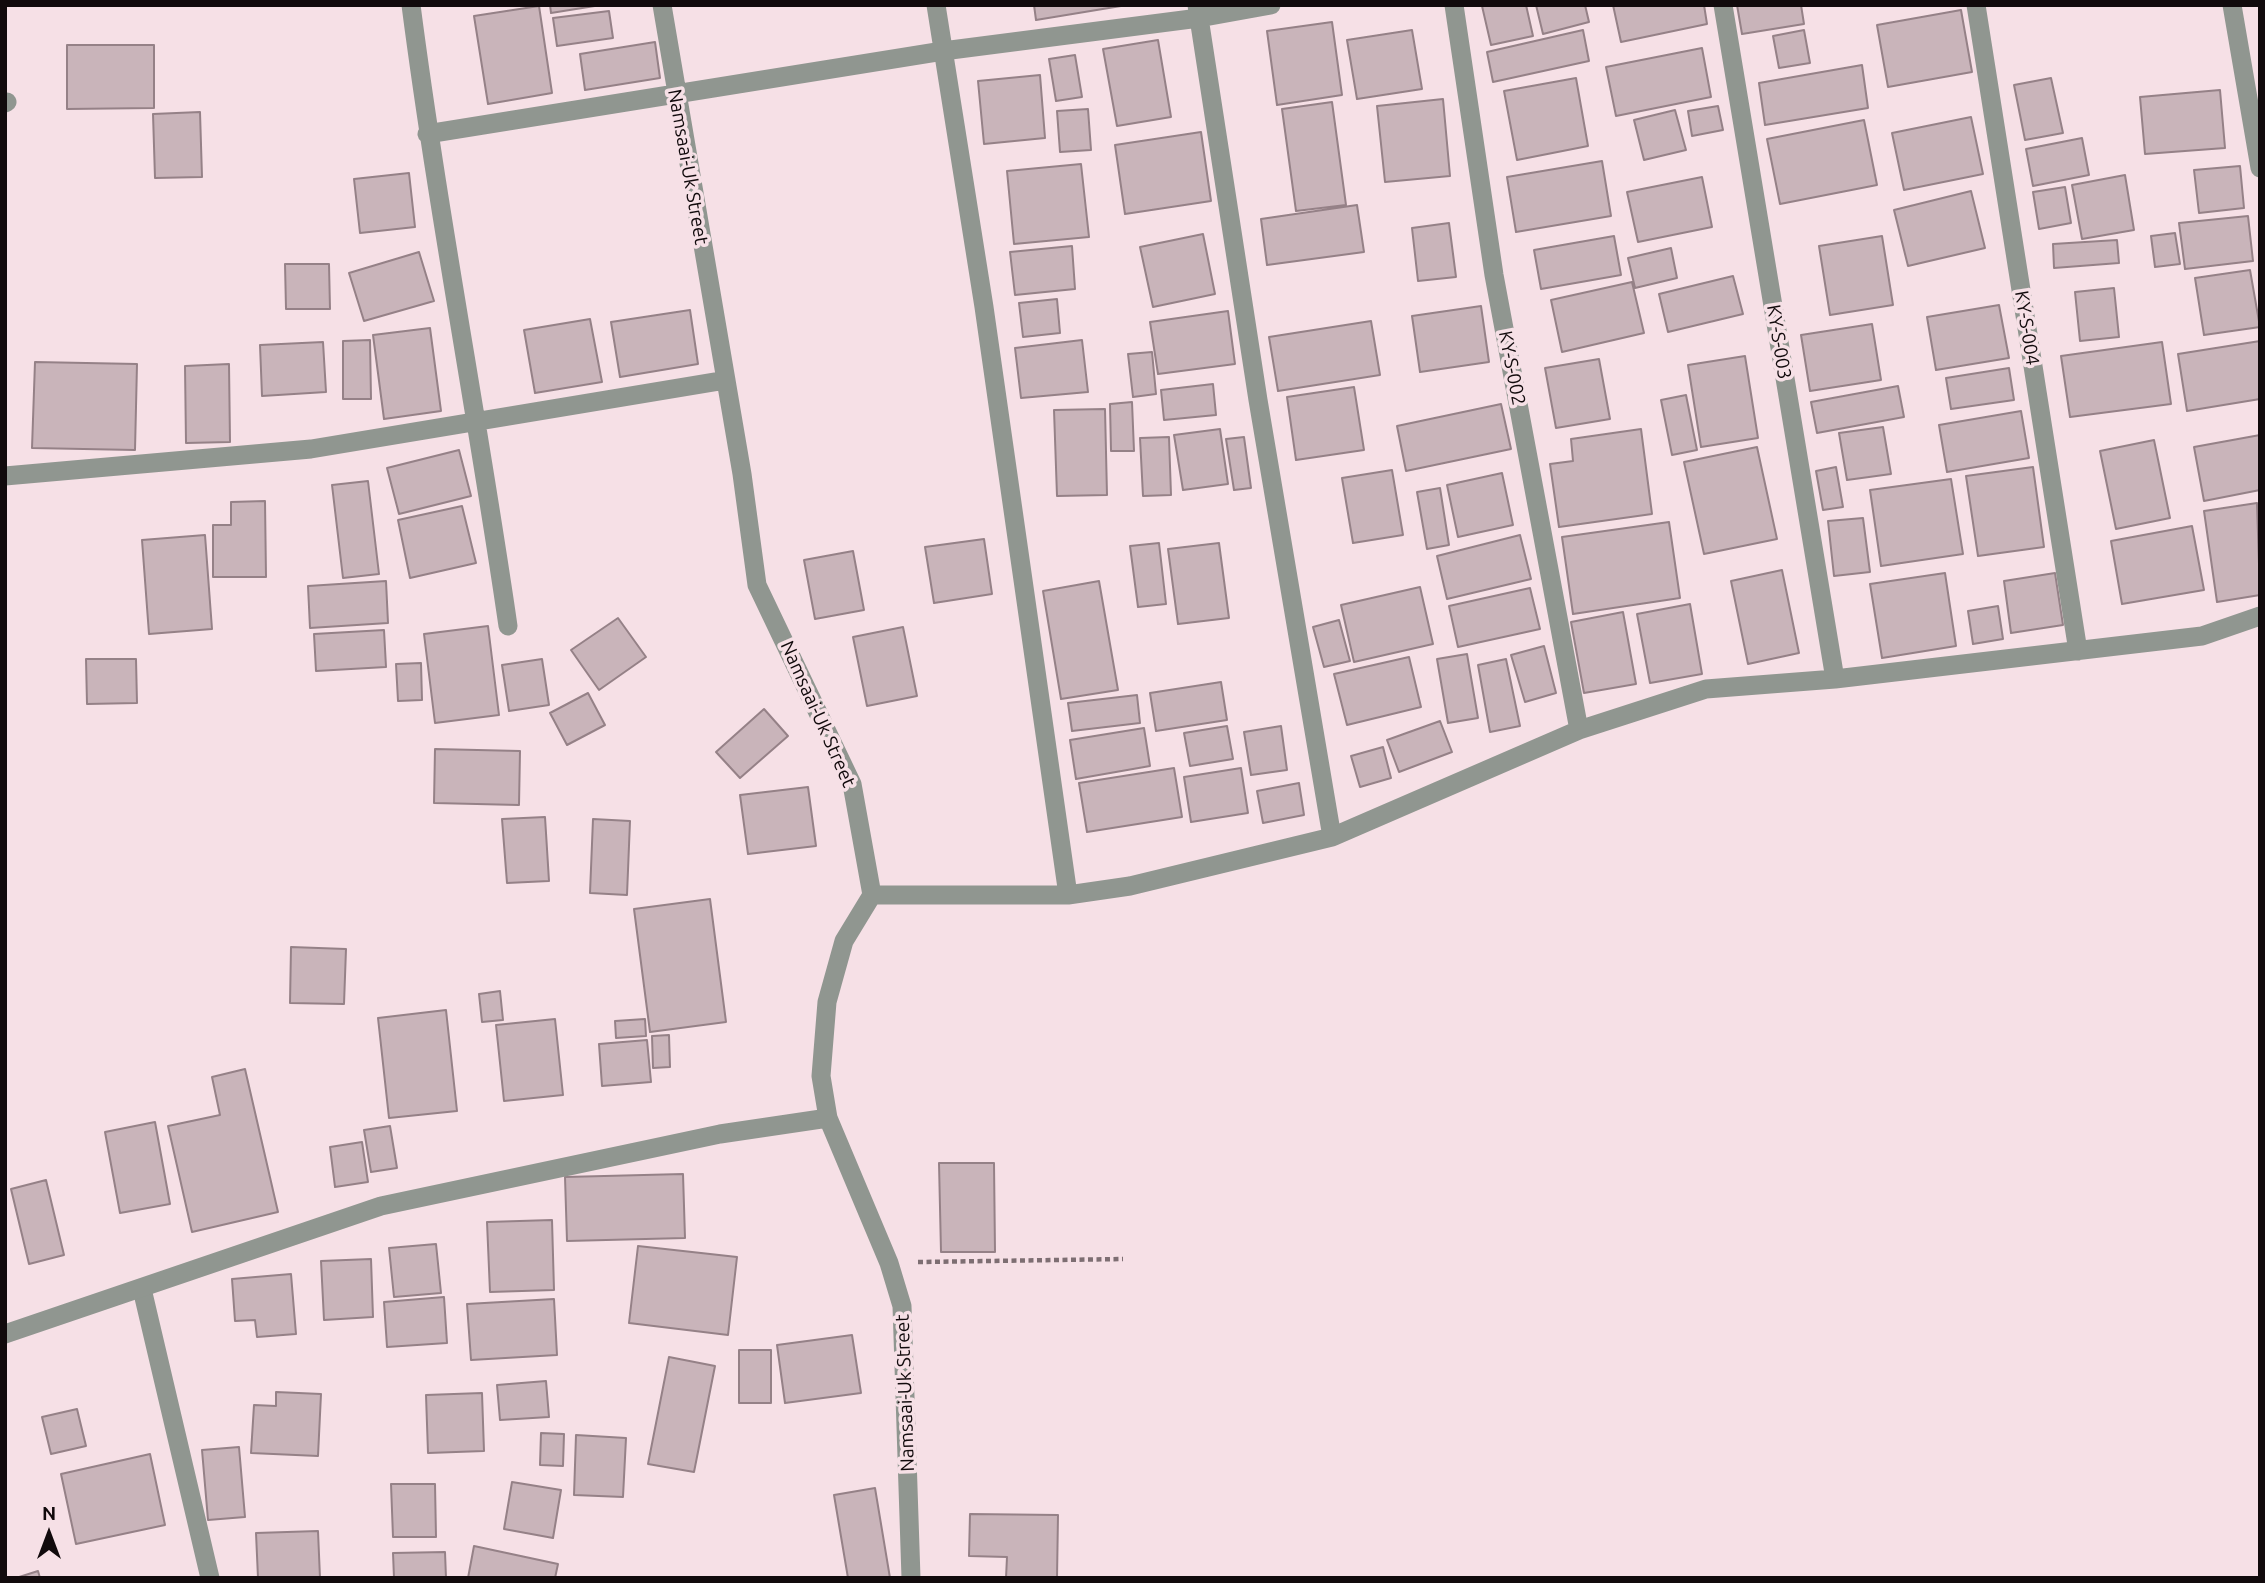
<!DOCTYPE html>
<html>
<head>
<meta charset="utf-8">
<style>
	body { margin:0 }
	#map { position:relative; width:2265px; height:1583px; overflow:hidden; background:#f6e0e6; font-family:Ubuntu,sans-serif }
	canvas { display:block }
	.frame { position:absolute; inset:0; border:7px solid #110a0c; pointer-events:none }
	.north { position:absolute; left:14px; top:1499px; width:70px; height:70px; -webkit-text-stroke:5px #f6e0e6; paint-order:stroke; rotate:0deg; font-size:19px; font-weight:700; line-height:28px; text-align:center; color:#110a0c }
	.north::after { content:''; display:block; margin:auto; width:24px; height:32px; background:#110a0c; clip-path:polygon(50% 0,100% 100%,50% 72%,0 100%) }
</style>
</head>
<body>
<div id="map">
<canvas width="2265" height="1583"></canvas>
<div class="frame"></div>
<div class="north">N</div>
</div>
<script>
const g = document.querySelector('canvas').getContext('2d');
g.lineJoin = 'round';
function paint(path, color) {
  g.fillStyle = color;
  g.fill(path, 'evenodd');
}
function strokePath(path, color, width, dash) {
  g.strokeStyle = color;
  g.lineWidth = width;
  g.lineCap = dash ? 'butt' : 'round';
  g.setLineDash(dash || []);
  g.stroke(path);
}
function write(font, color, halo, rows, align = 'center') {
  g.font = font + ' Ubuntu,sans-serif';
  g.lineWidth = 7;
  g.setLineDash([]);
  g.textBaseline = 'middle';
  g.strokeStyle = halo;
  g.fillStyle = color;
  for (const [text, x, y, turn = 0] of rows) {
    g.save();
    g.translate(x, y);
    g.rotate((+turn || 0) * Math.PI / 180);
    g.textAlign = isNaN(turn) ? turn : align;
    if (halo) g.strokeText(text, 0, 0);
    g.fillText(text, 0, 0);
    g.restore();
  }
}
const building = new Path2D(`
	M550 5H601L551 13Z
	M1034 5H1127L1036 20Z
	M1526 5 1533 36 1491 45 1482 6Z
	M1536 5H1585L1589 22 1543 34Z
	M1613 5H1704L1707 24 1621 42Z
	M1737 5H1801L1804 24 1742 34Z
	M539 6 552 93 488 104 474 16Z
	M1961 10 1972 72 1888 87 1877 25Z
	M609 11 613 38 557 46 553 18Z
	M1332 22 1342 95 1277 105 1267 31Z
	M1412 30 1422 89 1357 99 1347 40Z
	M1583 30 1589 61 1493 82 1487 52Z
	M1804 30 1810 63 1779 68 1773 36Z
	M1158 40 1171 117 1117 126 1103 49Z
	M655 42 660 78 585 90 580 54Z
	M67 45H154V108L67 109Z
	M1702 48 1711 97 1616 116 1606 67Z
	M1075 55 1082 97 1056 101 1049 59Z
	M1862 65 1868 108 1765 125 1759 83Z
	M1040 75 1045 138 984 144 978 81Z
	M1576 78 1588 146 1517 160 1504 91Z
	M2051 78 2063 133 2025 140 2014 85Z
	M2220 90 2225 148 2145 154 2140 97Z
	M1443 99 1450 176 1385 182 1377 106Z
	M1332 102 1346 205 1296 211 1282 109Z
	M1718 106 1723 130 1692 136 1688 111Z
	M1088 109 1091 150 1060 152 1057 111Z
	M1675 110 1686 150 1644 160 1634 120Z
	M200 112 202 177 155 178 153 114Z
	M1971 117 1983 174 1904 190 1892 133Z
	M1864 120 1877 185 1780 204 1767 139Z
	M1201 132 1211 201 1125 214 1115 145Z
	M2082 138 2089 175 2033 186 2026 149Z
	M1602 161 1611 216 1516 232 1507 177Z
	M1081 164 1089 237 1014 244 1007 171Z
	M2240 166 2244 208 2199 213 2194 170Z
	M409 173 415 227 360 233 354 179Z
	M2125 175 2134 230 2082 239 2072 185Z
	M1702 177 1712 227 1638 242 1627 192Z
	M2065 187 2071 223 2039 229 2033 192Z
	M1971 191 1985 248 1908 266 1894 210Z
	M1357 205 1364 252 1267 265 1261 219Z
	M2248 216 2253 261 2185 269 2179 223Z
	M1449 223 1456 277 1418 281 1412 228Z
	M2175 233 2180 264 2155 267 2151 236Z
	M1203 234 1215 294 1153 307 1140 247Z
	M1614 236 1621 275 1541 289 1534 250Z
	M1882 236 1893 305 1830 315 1819 246Z
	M2117 240 2119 263 2054 268 2053 244Z
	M1072 246 1075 289 1015 295 1010 252Z
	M1671 248 1677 278 1635 288 1628 258Z
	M419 252 434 301 364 321 349 273Z
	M285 264H329L330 309H286Z
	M2250 270 2260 327 2204 335 2195 278Z
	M1733 276 1743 314 1668 332 1659 294Z
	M1632 282 1644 333 1562 352 1551 300Z
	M2114 288 2119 337 2080 341 2075 292Z
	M1057 299 1060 333 1023 337 1019 303Z
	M1999 305 2009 358 1936 370 1927 317Z
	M1481 306 1489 362 1420 372 1412 316Z
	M690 310 698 364 620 377 611 322Z
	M1228 311 1235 364 1158 374 1150 322Z
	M590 319 602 382 535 393 524 330Z
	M1371 321 1380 375 1278 391 1269 337Z
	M1872 324 1881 380 1810 391 1801 335Z
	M430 328 441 411 384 419 373 335Z
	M370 340 371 399H343V341Z
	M1082 340 1088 392 1021 398 1015 348Z
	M2260 341V399L2187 411 2178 354Z
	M323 342 326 392 262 396 260 345Z
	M2162 342 2171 404 2070 417 2061 356Z
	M1152 352 1156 394 1133 397 1128 354Z
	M1745 356 1758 438 1701 447 1688 365Z
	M1599 359 1610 419 1556 428 1545 368Z
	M35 362 137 364 135 450 32 448Z
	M229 364 230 442 186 443 185 366Z
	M2009 368 2014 400 1951 409 1946 378Z
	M1213 384 1216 415 1164 420 1161 390Z
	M1898 386 1904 417 1817 433 1811 402Z
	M1354 387 1364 450 1296 460 1287 397Z
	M1686 395 1697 450 1672 455 1661 400Z
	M1132 402 1134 451H1111L1110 404Z
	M1501 404 1511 449 1406 471 1397 426Z
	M1105 409 1107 495 1057 496 1054 410Z
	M2021 411 2029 458 1947 472 1939 425Z
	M1883 427 1891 474 1847 480 1839 433Z
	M1220 429 1228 484 1183 490 1174 435Z
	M1641 429 1652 514 1559 527 1550 464 1573 461 1571 439Z
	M2260 435V490L2204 501 2194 447Z
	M1169 437 1171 495 1143 496 1140 438Z
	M1244 437 1251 488 1234 490 1226 439Z
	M2154 440 2170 518 2116 529 2100 451Z
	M1757 447 1777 539 1704 554 1684 462Z
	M459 450 471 496 399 514 387 468Z
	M1836 467 1843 507 1823 510 1816 471Z
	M2033 467 2044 547 1978 556 1966 476Z
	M1392 470 1403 535 1353 543 1342 478Z
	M1502 473 1513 525 1458 537 1447 485Z
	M1951 479 1963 554 1881 566 1870 490Z
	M368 481 379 574 343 578 332 485Z
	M1440 488 1449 545 1427 549 1417 492Z
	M265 501 266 577H213V525H231V502Z
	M2257 503 2260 595 2217 602 2204 511Z
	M462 506 476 563 410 578 398 520Z
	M1863 518 1870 572 1834 576 1828 521Z
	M1669 522 1680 598 1573 614 1562 537Z
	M2192 526 2204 590 2122 604 2111 541Z
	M205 535 212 629 149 634 142 540Z
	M1520 535 1531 579 1447 599 1437 556Z
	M984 539 992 594 934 603 925 547Z
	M1159 543 1166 604 1138 607 1130 546Z
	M1219 543 1229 618 1178 624 1168 549Z
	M853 551 864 610 815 619 804 560Z
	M1782 570 1799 653 1748 664 1731 581Z
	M1945 573 1956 646 1882 658 1870 584Z
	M2055 573 2063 625 2011 633 2004 581Z
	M386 581 388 623 310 628 308 586Z
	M1099 581 1118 690 1061 699 1043 591Z
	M1420 587 1433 644 1354 662 1341 605Z
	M1530 588 1540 629 1458 647 1449 606Z
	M1690 604 1702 674 1650 683 1637 614Z
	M1998 606 2003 639 1973 644 1968 611Z
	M1623 612 1636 684 1584 693 1571 622Z
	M618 618 646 657 599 690 571 650Z
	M1339 620 1350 661 1324 667 1313 627Z
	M488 626 499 715 435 723 424 634Z
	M903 627 917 696 867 706 853 637Z
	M384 630 386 667 316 671 314 634Z
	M1544 646 1556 693 1525 702 1511 655Z
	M1467 654 1478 718 1448 723 1437 659Z
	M1409 657 1421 707 1347 725 1334 674Z
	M86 659H136L137 703 87 704Z
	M542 659 549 705 509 711 502 665Z
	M1506 659 1520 726 1490 732 1478 665Z
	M421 663 422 700 398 701 396 664Z
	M1221 682 1227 720 1156 731 1150 693Z
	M588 693 605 725 567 745 550 713Z
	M1137 695 1140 723 1072 731 1068 703Z
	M764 709 788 736 740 778 716 752Z
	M1440 721 1452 752 1399 772 1387 740Z
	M1227 726 1233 759 1190 766 1184 733Z
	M1281 726 1287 770 1251 775 1244 732Z
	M1144 728 1150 766 1076 779 1070 740Z
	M1383 747 1391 778 1360 787 1351 756Z
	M435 749 520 751 519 805 434 803Z
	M1174 768 1182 817 1087 832 1079 783Z
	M1241 768 1248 813 1191 822 1184 777Z
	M1299 783 1304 815 1263 823 1257 791Z
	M808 787 816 846 748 854 740 795Z
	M545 817 549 881 507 883 502 819Z
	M593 819 630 821 627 895 590 893Z
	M710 899 726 1022 650 1032 634 909Z
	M291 947 346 949 344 1004 290 1003Z
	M500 991 503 1020 482 1022 479 994Z
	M446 1010 457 1111 389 1118 378 1018Z
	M555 1019 563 1095 504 1101 496 1025Z
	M645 1019 646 1036 616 1038 615 1021Z
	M669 1035 670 1067 653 1068 652 1036Z
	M647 1040 651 1082 602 1086 599 1044Z
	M245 1069 278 1212 192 1232 168 1126 220 1115 212 1077Z
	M155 1122 170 1204 120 1213 105 1132Z
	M390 1126 397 1168 371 1172 364 1130Z
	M362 1142 368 1182 335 1187 330 1147Z
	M939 1163H994L995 1252H941Z
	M683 1174 685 1238 567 1241 565 1177Z
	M46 1180 64 1255 29 1264 11 1189Z
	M552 1220 554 1290 490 1292 487 1222Z
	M436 1244 441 1293 394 1297 389 1248Z
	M638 1246 737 1257 728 1335 629 1323Z
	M371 1259 373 1317 324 1320 321 1261Z
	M291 1274 296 1334 257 1337 255 1320 235 1321 232 1279Z
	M444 1297 447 1343 387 1347 384 1302Z
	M554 1299 557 1355 471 1360 467 1304Z
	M852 1335 861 1393 785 1403 777 1345Z
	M739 1350H771V1403H739Z
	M669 1357 715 1366 694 1472 648 1464Z
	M546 1381 549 1417 500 1420 497 1385Z
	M276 1392 321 1394 318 1456 251 1453 254 1405 276 1406Z
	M482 1393 484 1451 428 1453 426 1395Z
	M77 1409 86 1446 51 1454 42 1417Z
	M541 1433 564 1434 563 1466 540 1465Z
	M576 1435 626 1438 623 1497 574 1495Z
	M239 1447 245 1517 208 1520 202 1450Z
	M150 1454 165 1525 76 1544 61 1474Z
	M512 1482 561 1490 553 1538 504 1529Z
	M391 1484H435L436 1537H393Z
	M875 1488 890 1578H848L834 1495Z
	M970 1514 1058 1515 1057 1578H1006L1007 1557 969 1556Z
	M318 1531 320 1578H258L256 1533Z
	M474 1546 558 1564 555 1578H468Z
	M445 1552 446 1578H394L393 1553Z
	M38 1571 40 1578H16Z`);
const path = new Path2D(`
	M918 1262 1123 1259`);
const service = new Path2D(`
	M142 1289 210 1578`);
const minor = new Path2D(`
	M411 5C438 213 478 419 508 626
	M662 5 742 474 757 585 852 784 872 895 844 941 827 1002 821 1076 828 1118 889 1263 902 1306 911 1578
	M936 5 984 307 1068 895
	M1197 5 1258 400 1332 837
	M1454 5 1494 275 1579 730
	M1723 5 1835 679
	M1976 5 2078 651
	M2232 5 2260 168
	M5 103 7 102
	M427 134 943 51 1199 18 1271 5
	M5 476 311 449 726 380
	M872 895H1068L1130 886 1332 837 1579 730 1706 689 1835 679 2202 636 2260 616
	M5 1334 381 1206 720 1134 828 1118`);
const streetNames = [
	["Namsaai-Uk Street",688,167,80],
	["KY-S-004",2027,328,81],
	["KY-S-003",1779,342,81],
	["KY-S-002",1512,368,79],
	["Namsaai-Uk Street",818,714,66],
	["Namsaai-Uk Street",905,1393,-92]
];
paint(building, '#c9b4ba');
strokePath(building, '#958187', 2);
strokePath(path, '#7d6e72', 4.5, [5, 3.5]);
strokePath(service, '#909690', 19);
strokePath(minor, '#909690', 19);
write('19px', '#110a0c', '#f6e0e6', streetNames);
</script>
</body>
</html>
